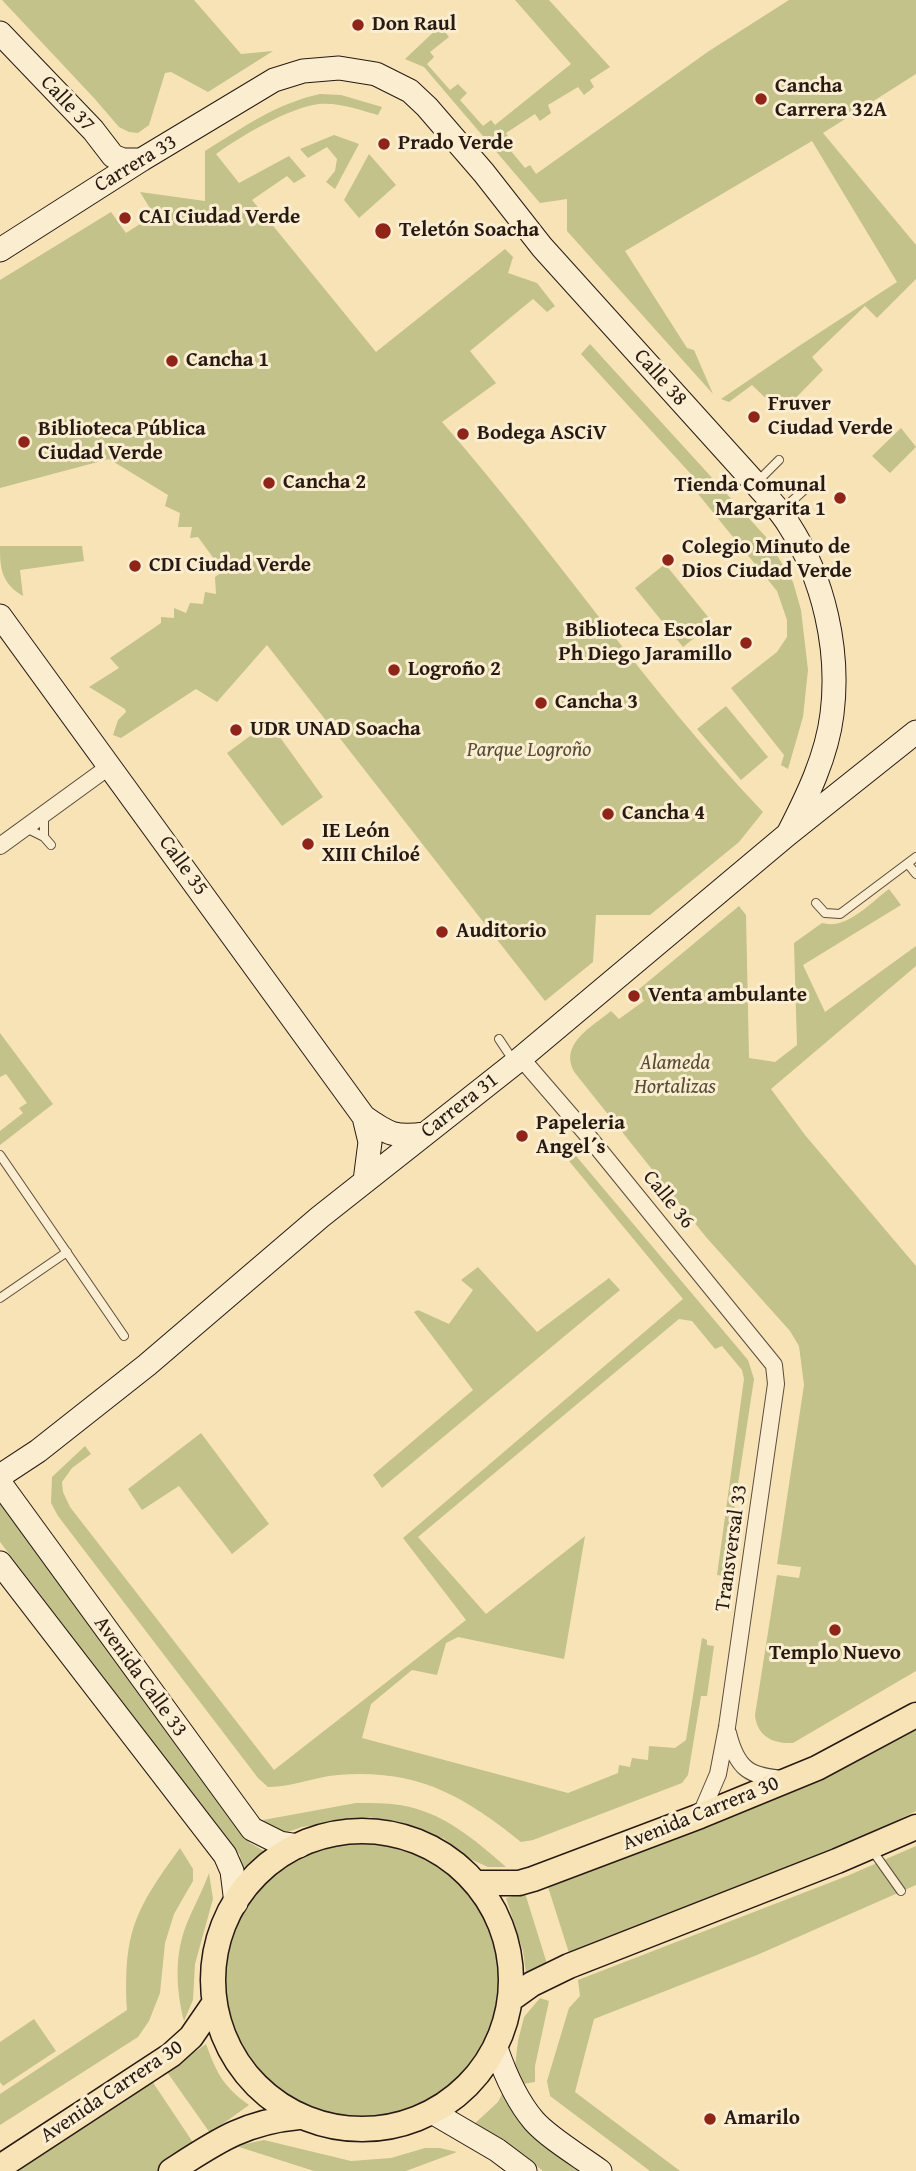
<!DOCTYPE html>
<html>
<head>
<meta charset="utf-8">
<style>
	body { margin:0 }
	canvas { display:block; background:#f8e3b6 }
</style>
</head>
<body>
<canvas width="916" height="2171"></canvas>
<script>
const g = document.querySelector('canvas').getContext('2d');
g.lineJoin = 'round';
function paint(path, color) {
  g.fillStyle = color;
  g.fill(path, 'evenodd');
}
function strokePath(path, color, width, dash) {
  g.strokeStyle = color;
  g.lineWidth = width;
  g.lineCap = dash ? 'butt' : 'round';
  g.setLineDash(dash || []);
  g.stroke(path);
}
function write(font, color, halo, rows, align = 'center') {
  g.font = font + ' "Gentium Book Plus",serif';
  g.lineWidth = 6;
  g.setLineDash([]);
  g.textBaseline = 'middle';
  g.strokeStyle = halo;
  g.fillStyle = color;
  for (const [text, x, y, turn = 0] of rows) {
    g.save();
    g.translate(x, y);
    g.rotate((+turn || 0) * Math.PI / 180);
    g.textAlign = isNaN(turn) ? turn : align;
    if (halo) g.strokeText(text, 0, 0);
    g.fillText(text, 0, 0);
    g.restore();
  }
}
const green = new Path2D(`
	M2 0H194L241 54 273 51 208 92 171 72 165 73 149 125 138 133 129 132 119 127 94 98Z
	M515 0H549L610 67 590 80 594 87 584 95 578 87 548 105 551 113 540 121 535 114 506 133 511 142 506 145 525 168 530 165 536 174 709 51 789 0H916V74L823 133 916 245V279L877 318 865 306 812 357 823 370 781 413 752 385 729 402 721 399 799 346 897 282 812 141 625 251 687 348 694 350 713 394 567 231V199L540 203 424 67 405 59 440 26 449 37 430 52 434 57 427 64 450 90 458 84 467 93 460 100 483 126 491 120 495 125 571 64Z
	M320 94 341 95 382 107 378 115C360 110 339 102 319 104 288 108 241 136 216 154L239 183 289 156 306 176 294 183 287 176 252 200 376 352 505 249 513 257 508 273 537 283 555 306 547 312 533 299 470 351 496 383 442 422C553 549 647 690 763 812L739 842 650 915H596L593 962 545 1001 267 645 217 702 196 689 121 738 113 735 118 720 126 712 125 709 89 687 119 668 110 658 161 623V617L174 618V608L186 613 190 603 203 604 205 592 216 594 215 577 223 571 198 537 190 538 192 527H178L180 513 165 506 168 495 109 459 0 488V280L111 212 126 233 154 215 140 192 205 201V151C244 127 275 104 320 94Z
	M334 135 359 144 335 189 326 182 335 171 337 159 327 147 308 158 300 149Z
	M369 154 396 185 359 218 344 200Z
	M590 344 766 537 793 582 801 610 808 670 803 717 788 769 781 765 784 755 731 688 777 652 787 637V620L777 591 694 489 700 484 581 354Z
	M901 428 916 447 890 473 872 456Z
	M0 546H82L84 561 20 570 23 596C1 583 0 568 0 546Z
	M665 564 713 623 683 647 635 588Z
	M726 706 768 757 741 780 697 729Z
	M269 722 323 797 282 826 227 753Z
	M889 889 901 905 803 965 825 1012 916 946V966L771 1089 805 1135 916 1266V1671L793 1743C774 1744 757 1737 755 1715L777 1575 799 1578 801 1567 777 1564 804 1385 799 1346 790 1331 706 1237 575 1073C558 1044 592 1027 611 1011L619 1019 644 1001 638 990 739 906 746 915 749 1058 775 1062 797 1045 794 943 822 923C847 930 870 903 889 889Z
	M0 1033 53 1104 0 1145V1131L23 1113 19 1108 27 1103 6 1074 0 1077Z
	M576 1156 748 1360 754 1379 724 1576 717 1575 744 1379 742 1370 722 1346 715 1349 692 1321 679 1319 418 1537 486 1614 585 1536 564 1659 458 1637 446 1643 437 1675 412 1670 371 1704 362 1738 568 1793 618 1773 619 1765 630 1767 632 1758 648 1760 649 1746 675 1748 686 1740 702 1638 707 1640V1645L714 1646 707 1696H701L688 1775 682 1783 533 1840 521 1842C461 1794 416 1769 338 1775 314 1777 292 1787 268 1787L258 1778 58 1516 51 1503 52 1477 85 1446 91 1454 72 1468 62 1482 63 1492 70 1507 274 1770 466 1620 403 1538 683 1299 569 1161Z
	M478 1267 537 1332 609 1278 620 1290 382 1488 373 1475 473 1390 414 1312 418 1310 449 1324 473 1290 461 1280Z
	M201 1433 269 1524 232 1554 179 1486 142 1510 128 1489Z
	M0 1502 239 1831 250 1843 266 1852 242 1876 240 1855 0 1542Z
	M916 1724V1811L858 1840 569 1953 548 1887 823 1773Z
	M356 1803C371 1803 386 1803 400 1805 443 1812 474 1839 506 1867H488L470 1859 443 1838 370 1817 302 1827 285 1833 275 1832 263 1820Z
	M225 1980a138 138 0 1 1 276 0a138 138 0 1 1-276 0Z
	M916 1846V1885L757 1955 594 2019 575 2092 680 2171H650L550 2096 547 2081 569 2008 580 1996 578 1980 847 1876Z
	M180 1848 193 1869V1881L174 1914 165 1943 160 1993 149 2021 138 2037 0 2125V2094L127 2010C123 1932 135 1910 180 1848Z
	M209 1873 213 1899 195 1964 193 2000 184 2021C176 1989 174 1955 187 1923 194 1906 203 1890 209 1873Z
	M525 1893 548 1967 526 1973 523 1951 506 1898Z
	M540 1998 549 2001 535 2066V2082L523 2084 515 2066 518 2041 524 2017Z
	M34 2019 56 2051 3 2086 0 2082V2042Z
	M206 2044C217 2074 223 2086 249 2105L210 2133 167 2072Z
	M152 2081 196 2147 159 2171H13Z
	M504 2090 581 2171H543L513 2148 471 2127 498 2102Z
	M264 2140 351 2161 391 2158 425 2148H440L457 2152 406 2171H314L236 2146Z`);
const lane = new Path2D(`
	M758 481 779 460
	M782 510 803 491
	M26 828 44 837V815
	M44 837 51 845
	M908 864 916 874
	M816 903 825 913 840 914 916 857
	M499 1039 513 1060
	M0 1155 124 1336
	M0 1298 67 1252
	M872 1850 901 1891`);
const street = new Path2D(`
	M0 846 110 766
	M521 1058 584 1131 774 1365 776 1384 727 1727 718 1774 700 1816
	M728 1733C737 1769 749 1777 786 1779`);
const secondary = new Path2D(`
	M0 33 93 130 113 156 123 160H141
	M0 250 141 160 274 80 303 71 339 68 376 74 410 91 427 107 484 173 542 247 755 483C767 497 780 510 789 525 824 579 840 650 832 714 827 756 807 797 788 834
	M0 616 364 1117C388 1134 395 1138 425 1134
	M364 1117 370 1142 365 1181
	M0 1476 38 1451 147 1365 320 1217 515 1063 788 834 916 732
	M0 1483 252 1829 280 1843 299 1846
	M0 1563 225 1855 232 1871 236 1903
	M496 2048C505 2074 516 2100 534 2121 549 2138 581 2157 600 2171
	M432 2112 497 2150 525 2171`);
const primary = new Path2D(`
	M213 1980a149 149 0 1 1 298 0a149 149 0 1 1-298 0Z
	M477 1883H519L533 1879 700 1816 817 1768 916 1715
	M511 1999 532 1984 569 1966 837 1861 916 1827
	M0 2167 171 2055 191 2037 213 2005
	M171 2171C216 2142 244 2122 299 2117`);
const markers = [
	[358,25,7,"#8f2418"],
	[761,99,7,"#8f2418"],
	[384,144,7,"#8f2418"],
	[125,218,7,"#8f2418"],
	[383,231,9,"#8f2418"],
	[172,361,7,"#8f2418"],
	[754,417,7,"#8f2418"],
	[463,434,7,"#8f2418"],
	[24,442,7,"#8f2418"],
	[269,483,7,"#8f2418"],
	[840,498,7,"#8f2418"],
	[668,560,7,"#8f2418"],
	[135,566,7,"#8f2418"],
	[746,643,7,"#8f2418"],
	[394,670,7,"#8f2418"],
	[541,703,7,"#8f2418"],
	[236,730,7,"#8f2418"],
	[608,814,7,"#8f2418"],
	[308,844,7,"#8f2418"],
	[442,932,7,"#8f2418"],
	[634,996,7,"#8f2418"],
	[522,1136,7,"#8f2418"],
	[835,1630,7,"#8f2418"],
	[710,2119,7,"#8f2418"]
];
const poiNames = [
	["Don Raul",372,25],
	["Cancha",775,87],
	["Carrera 32A",775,111],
	["Prado Verde",398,144],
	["CAI Ciudad Verde",139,218],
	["Teletón Soacha",399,231],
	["Cancha 1",186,361],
	["Fruver",768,405],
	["Ciudad Verde",768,429],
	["Biblioteca Pública",38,430],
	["Ciudad Verde",38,454],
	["Bodega ASCiV",477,434],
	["Cancha 2",283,483],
	["Tienda Comunal",826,486,"right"],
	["Margarita 1",826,510,"right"],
	["Colegio Minuto de",682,548],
	["Dios Ciudad Verde",682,572],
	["CDI Ciudad Verde",149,566],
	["Biblioteca Escolar",732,631,"right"],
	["Ph Diego Jaramillo",732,655,"right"],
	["Logroño 2",408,670],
	["Cancha 3",555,703],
	["UDR UNAD Soacha",250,730],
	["Cancha 4",622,814],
	["IE León",322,832],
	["XIII Chiloé",322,856],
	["Auditorio",456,932],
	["Venta ambulante",648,996],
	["Papeleria",536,1124],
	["Angel´s",536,1148],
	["Templo Nuevo",835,1654,"center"],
	["Amarilo",724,2119]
];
const streetNames = [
	["Calle 37",67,104,47],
	["Carrera 33",136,164,-31],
	["Calle 38",660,378,48],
	["Calle 35",183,866,54],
	["Carrera 31",460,1106,-38],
	["Calle 36",668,1200,51],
	["Transversal 33",732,1548,-82],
	["Avenida Calle 33",140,1677,54],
	["Avenida Carrera 30",701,1814,-22],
	["Avenida Carrera 30",112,2092,-34]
];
const parkNames = [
	["Parque Logroño",529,751],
	["Alameda",675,1064],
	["Hortalizas",675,1088]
];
paint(green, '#c2c28a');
strokePath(lane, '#5c4c3c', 10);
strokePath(street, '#5c4c3c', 18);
strokePath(secondary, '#281a13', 25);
strokePath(primary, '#281a13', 27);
strokePath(lane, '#faedd0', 8);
strokePath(street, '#faedd0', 16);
strokePath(secondary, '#faedd0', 23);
strokePath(primary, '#f8e3b6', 24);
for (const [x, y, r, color] of markers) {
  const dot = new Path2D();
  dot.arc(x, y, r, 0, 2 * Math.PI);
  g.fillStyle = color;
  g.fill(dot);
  strokePath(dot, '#faedd0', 2.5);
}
write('bold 21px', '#281a13', '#faedd0', poiNames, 'left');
write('21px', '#281a13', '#faedd0', streetNames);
write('italic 21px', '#564c37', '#faedd0', parkNames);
</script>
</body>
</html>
